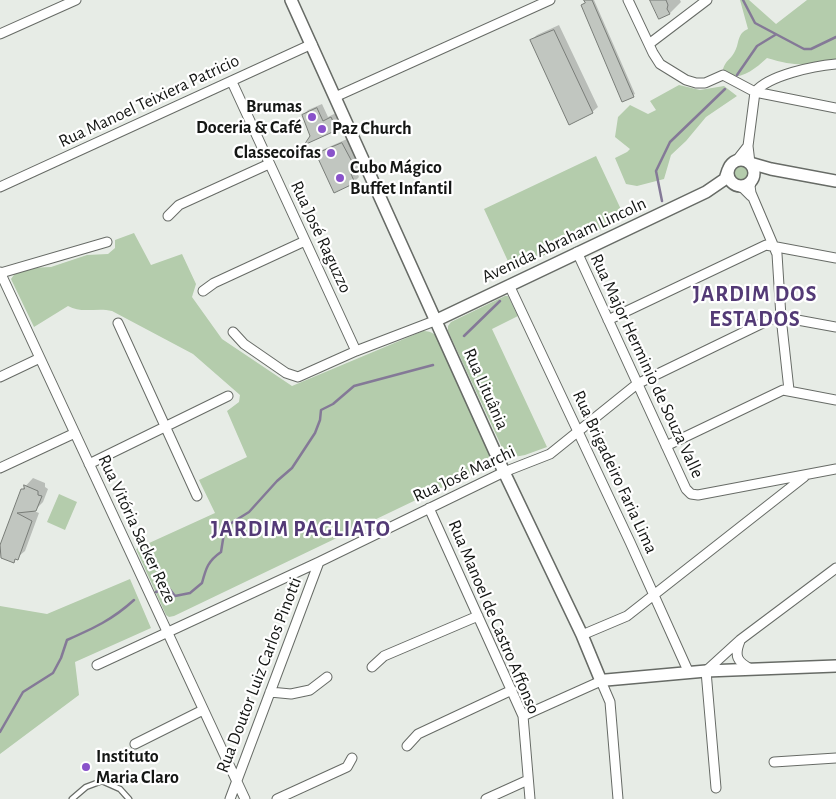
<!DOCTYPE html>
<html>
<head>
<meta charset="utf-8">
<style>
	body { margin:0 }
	canvas { display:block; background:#e7ece6 }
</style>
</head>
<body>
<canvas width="836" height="799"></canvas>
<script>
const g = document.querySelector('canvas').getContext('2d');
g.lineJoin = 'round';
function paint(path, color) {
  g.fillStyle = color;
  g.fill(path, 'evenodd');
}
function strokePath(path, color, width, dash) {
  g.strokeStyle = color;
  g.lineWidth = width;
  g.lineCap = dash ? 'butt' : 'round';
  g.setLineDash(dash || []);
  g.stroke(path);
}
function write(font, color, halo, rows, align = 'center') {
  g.font = font + ' "Alegreya Sans",sans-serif';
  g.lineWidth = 4.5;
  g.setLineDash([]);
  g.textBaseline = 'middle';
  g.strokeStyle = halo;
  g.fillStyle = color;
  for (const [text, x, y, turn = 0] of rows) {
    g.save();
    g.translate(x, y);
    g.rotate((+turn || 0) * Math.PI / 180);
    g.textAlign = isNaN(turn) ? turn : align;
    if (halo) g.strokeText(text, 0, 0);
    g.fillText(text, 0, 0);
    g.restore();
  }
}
const green = new Path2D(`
	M740 0H749L776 24 807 0H836V61C807 65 796 67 767 58 755 69 744 78 728 77L723 69C726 60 730 60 734 53 740 44 736 34 748 29Z
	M679 85 700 90 724 86 737 96 706 117 686 141 671 155 664 179 637 186 626 184 615 158 627 152 630 149 615 137 618 117 630 105 648 114 656 110 650 101Z
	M596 156 625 218 512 270 484 209Z
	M732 173a9 9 0 1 1 18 0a9 9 0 1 1-18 0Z
	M134 233 151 265 182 254 196 284 192 297 222 339 292 386 423 331C433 331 436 335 441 343L492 461 491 464 174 616 169 617 166 615 136 549 215 513 199 480 247 457 227 411 239 402 240 395 193 354 112 311C97 307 82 314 68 306L34 327 11 279 16 272 29 268 51 267 87 255 108 254 115 248V240Z
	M505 296H508L518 316 492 329 547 447 525 455 509 458 506 456 448 331V326L451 322Z
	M59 494 77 502 65 530 47 522Z
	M130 579 151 628 75 662 79 695 0 754V606L47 614Z`);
const shadow = new Path2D(`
	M587 0H594L635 94 623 100 587 3Z
	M652 0H680L681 2 670 13 660 18Z
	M559 25 598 107 592 112 531 40 537 35Z
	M322 104 328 117 336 113 341 124 336 129 308 142 311 136 303 115 308 110Z
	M347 139 361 165 356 170 359 177 354 182 318 154 322 150Z
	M33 478 45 483V487L48 489 43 502 34 511 39 513 25 551 13 561 0 552V548L22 490Z`);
const stream = new Path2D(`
	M743 0 755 23 804 49H811L836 37
	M737 75 757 46 775 35
	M662 201 656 171 670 142 725 89
	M464 336 500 301
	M156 592 168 587 175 596 190 593 202 583C206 568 208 561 221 552L225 527 249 512 277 481 292 468 315 433 320 420 321 410 333 404 354 386 433 365
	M0 732 23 692 53 673 61 658 67 640C94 628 112 620 134 600`);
const building = new Path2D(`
	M584 0H592L634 97 622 102 581 5 585 3Z
	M650 0H666L668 5 667 9 670 14 659 19Z
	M554 30 593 113 569 125 530 40Z
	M317 108 323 121 331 117 337 130 304 145 310 136 302 115Z
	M342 143 357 171 351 174 355 183 334 193 316 154Z
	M24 485 38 491V495L42 496 36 511 17 513 32 521 18 560 15 559 14 563 1 558 0 545 21 489H24Z`);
const lane = new Path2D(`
	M72 799 86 787 102 781 120 789 129 799`);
const street = new Path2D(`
	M628 0 653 53 660 64 686 80 696 83H705L723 75 755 92 836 108
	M0 34 76 0
	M649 44 707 0
	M232 82 356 351
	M755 92C769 75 814 66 836 64
	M335 97 550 0
	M737 160 748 146
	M750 163 748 146 755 92
	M752 180 750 186 751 193 777 254 781 317 789 390
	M736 185 743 188 751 196
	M0 187 312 44
	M168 216 179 205 269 164
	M577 252 686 489 691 494 698 495 836 469
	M0 272 245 799
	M1 273 107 242
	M509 285 630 542 689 673
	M203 291 214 283 305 241
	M608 320 766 245 836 258
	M118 323 197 496
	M233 332 244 344 286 373 298 377 356 351 437 320
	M0 377 40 358
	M666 446 783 390 836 400
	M89 464 228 396
	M0 468 75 433
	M429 508 523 716 530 799
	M582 635 627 616 804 477
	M740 641C734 656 737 662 751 669
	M97 665 319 562 504 472 550 454 637 384 771 319 781 317 836 327
	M372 667 384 656 478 616
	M270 692 291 694 310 690 327 677
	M523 716 601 681 610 702 618 799
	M135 744 203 710
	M407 746 418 734 512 690
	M774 762 836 758
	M716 788 706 671 740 640 836 568
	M230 799 319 562
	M277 799 347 767 352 758
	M486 799 528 780`);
const secondary = new Path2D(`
	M291 0 504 472 582 635 601 681 606 680 706 671 836 666
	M728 173a13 13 0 1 1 26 0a13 13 0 1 1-26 0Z
	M750 163 771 169 836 181
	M437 320 706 192 725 179 728 170`);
const markers = [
	[312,117,5,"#8952ca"],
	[322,129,5,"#8952ca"],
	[331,153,5,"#8952ca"],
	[340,178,5,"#8952ca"],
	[86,767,5,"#8952ca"]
];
const streetNames = [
	["Rua Manoel Teixiera Patricio",149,101,-25],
	["Rua José Raguzzo",321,237,65],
	["Avenida Abraham Lincoln",564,240,-25],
	["Rua Major Herminio de Souza Valle",647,366,65],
	["Rua Lituânia",486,389,66],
	["Rua Brigadeiro Faria Lima",615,472,65],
	["Rua José Marchi",464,474,-25],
	["Rua Vitória Sacker Reze",137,529,65],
	["Rua Manoel de Castro Affonso",494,617,67],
	["Rua Doutor Luiz Carlos Pinotti",259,675,-69]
];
const poiNames = [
	["Brumas",302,107,"right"],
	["Doceria & Café",302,128,"right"],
	["Paz Church",332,129],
	["Classecoifas",321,153,"right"],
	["Cubo Mágico",350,168],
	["Buffet Infantil",350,189],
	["Instituto",96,757],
	["Maria Claro",96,778]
];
const districtNames = [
	["JARDIM DOS",755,294],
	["ESTADOS",755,319],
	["JARDIM PAGLIATO",301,529]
];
paint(green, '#b4ccac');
paint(shadow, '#0003');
strokePath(stream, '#847997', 2.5);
paint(building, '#c1c6c0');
strokePath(building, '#797d78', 1);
strokePath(lane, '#676b66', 7);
strokePath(street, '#676b66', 11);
strokePath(secondary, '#676b66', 14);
strokePath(lane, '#fff', 4.5);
strokePath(street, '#fff', 9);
strokePath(secondary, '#fff', 11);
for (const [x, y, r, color] of markers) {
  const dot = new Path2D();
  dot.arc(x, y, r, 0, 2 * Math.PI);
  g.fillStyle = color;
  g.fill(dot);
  strokePath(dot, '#fff', 2);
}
write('18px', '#141614', '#fff', streetNames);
write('bold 18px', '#141614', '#fff', poiNames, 'left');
g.letterSpacing = '1px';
write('bold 22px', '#533a76', '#fff', districtNames);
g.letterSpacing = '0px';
</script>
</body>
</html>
